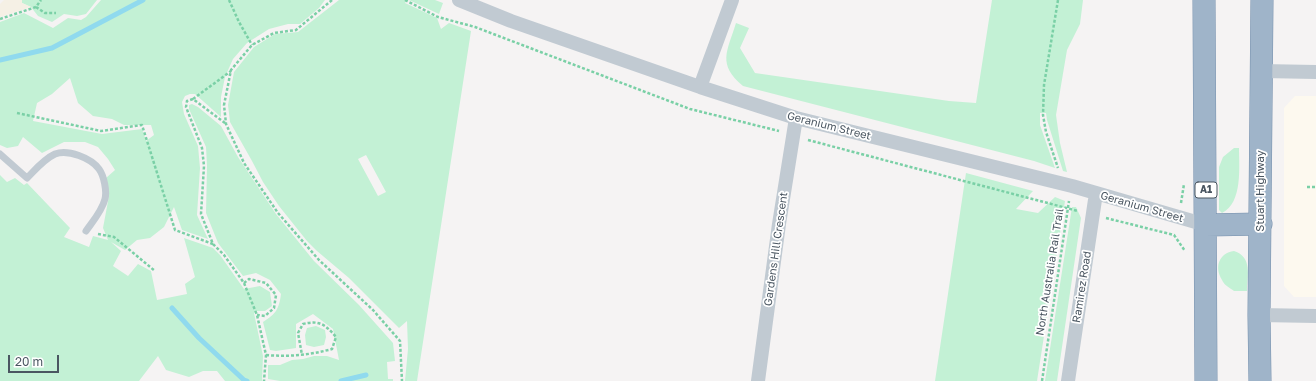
<!DOCTYPE html>
<html>
<head>
<meta charset="utf-8">
<style>
	body { margin:0 }
	#map { position:relative; width:1316px; height:381px; overflow:hidden; background:#f5f3f3; font-family:"Golos Text",sans-serif }
	canvas { display:block }
	.scale { position:absolute; left:8px; top:355px; width:51px; height:18px; box-sizing:border-box; border:2px solid #4a5661; border-top:0; padding-left:5px; font-size:12px; line-height:14px; white-space:nowrap; color:#4a5661; -webkit-text-stroke:3px #fff; paint-order:stroke }
</style>
</head>
<body>
<div id="map">
<canvas width="1316" height="381"></canvas>
<div class="scale">20 m</div>
</div>
<script>
const g = document.querySelector('canvas').getContext('2d');
g.lineJoin = 'round';
function paint(path, color) {
  g.fillStyle = color;
  g.fill(path, 'evenodd');
}
function strokePath(path, color, width, dash) {
  g.strokeStyle = color;
  g.lineWidth = width;
  g.lineCap = dash ? 'butt' : 'round';
  g.setLineDash(dash || []);
  g.stroke(path);
}
function write(font, color, halo, rows, align = 'center') {
  g.font = font + ' "Golos Text",sans-serif';
  g.lineWidth = 3.5;
  g.setLineDash([]);
  g.textBaseline = 'middle';
  g.strokeStyle = halo;
  g.fillStyle = color;
  for (const [text, x, y, turn = 0] of rows) {
    g.save();
    g.translate(x, y);
    g.rotate((+turn || 0) * Math.PI / 180);
    g.textAlign = isNaN(turn) ? turn : align;
    if (halo) g.strokeText(text, 0, 0);
    g.fillText(text, 0, 0);
    g.restore();
  }
}
const commercial = new Path2D(`
	M1295 96H1316V297H1294L1284 286V108Z`);
const green = new Path2D(`
	M22 0H97L86 14 77 16 64 14 52 22 38 16 31 7 22 3Z
	M101 0H325L319 8 300 24H288L269 29 247 43 233 59 225 77 221 97V117L195 94H190L185 96 182 102 184 114 198 146 200 168 197 215 208 239 182 230 174 207 164 227 150 238 137 240 125 250 111 242 121 251 113 266 128 276 138 264 151 271 157 300 187 294 185 284 195 277 184 238 213 248 220 255 244 289 260 286 270 292 272 306 265 311H256L254 313 263 356 262 381H225L217 371H203L189 377 166 370 158 356 139 381H0V175L7 182 15 178 24 185 27 183 70 228 64 237 89 247 93 236 108 240 103 228 109 196 106 178 115 170 108 159 98 147 85 142H64L42 153 23 137 18 146 7 148 0 145V22L24 13 53 28 68 18 81 20 86 17ZM70 78 78 103 93 116 112 119 124 125H151L154 135 146 141 142 129 102 134 33 121 37 103 52 94Z
	M339 0H407L405 3 437 18 441 29 449 23 471 31 417 381H405L408 349 407 321 399 328 349 278 317 251 307 241 279 206 263 182 252 161 230 122 228 105 234 72 254 47 275 34 298 32ZM366 155 386 192 378 196 358 159Z
	M409 0H435L443 3 439 14Z
	M992 0H1083L1080 24 1067 50 1056 115 1060 143 1067 172 1063 171 1047 120 1046 113H1040V125L1055 168 1034 161 743 86C717 64 727 52 736 23L749 28 740 48 755 73 949 101 976 103Z
	M192 104 198 107 221 126 238 157 276 214 314 261 359 305 393 343 395 361 387 362 388 379H393V381H280L268 379V365H280L292 360 303 359 314 356H327L339 360 333 329 313 314 296 324V348L276 351 270 350 263 322C276 314 279 309 281 294L270 280 256 273 243 276 218 243 206 213 207 166 206 147 189 109V105Z
	M1234 148H1239C1239 166 1243 203 1222 213L1219 210V167L1223 157Z
	M966 173 1033 191 1016 209 1038 213 1055 197 1065 201 1037 381H935Z
	M1072 207H1076L1081 218 1057 381H1045Z
	M1234 251C1253 257 1247 276 1247 291H1234C1230 288 1224 285 1222 280 1214 267 1219 253 1234 251Z
	M316 326 325 330 326 337 324 345 314 347 306 345 305 335 307 328Z`);
const sand = new Path2D(`
	M4 0H22V3L31 7 0 17V4Z`);
const stream = new Path2D(`
	M0 60 52 48 143 0
	M172 308 199 338 244 380 247 381
	M341 381 366 375`);
const path = new Path2D(`
	M229 0 239 22 252 45
	M332 0 296 30 274 33 252 45 231 70 224 105 226 124 244 163 278 213 319 260 373 310 400 341 402 381
	M405 0 438 17 475 27 690 109 779 131
	M1058 0 1044 85 1043 115 1046 132 1058 168
	M36 7 45 13H56
	M0 19 36 7 41 0
	M193 99 231 71
	M17 113 101 131 142 125 175 230 213 244
	M225 123 193 99 187 101 186 107 202 148 204 166 201 214 213 244 224 255 244 283 257 315 266 355 264 381
	M808 140 1078 211
	M1307 187H1316
	M1181 203 1184 184
	M1106 218 1174 235 1185 251
	M98 234 114 237 155 271
	M244 283 249 279 266 283 276 295 274 308 265 316 257 315
	M266 355C289 357 310 355 332 349L336 337C325 324 319 320 303 324L298 333 302 355
	M1042 381 1069 201`);
const service = new Path2D(`
	M0 154 27 178C35 170 44 159 55 154 68 149 91 158 99 169 104 176 107 191 105 199 102 211 93 221 86 231`);
const minor = new Path2D(`
	M459 0 511 21 700 87 796 118 1072 186 1206 225
	M1262 71 1316 72
	M700 87 732 0
	M1259 315 1316 316
	M758 381 779 224 796 118
	M1068 381 1096 193`);
const trunk = new Path2D(`
	M1204 0 1206 381
	M1206 225 1261 224
	M1260 381 1259 315 1262 0`);
const shields = [
	[1206,190,22]
];
const shieldNames = [
	["A1",1206,190]
];
const streetNames = [
	["Geranium Street",829,126,14],
	["Stuart Highway",1261,191,-90],
	["Geranium Street",1142,207,16],
	["Gardens Hill Crescent",776,249,-82],
	["North Australia Rail Trail",1050,272,-81],
	["Ramirez Road",1082,287,-81]
];
paint(commercial, '#fdf9ef');
paint(green, '#c3f1d5');
paint(sand, '#f5f0e5');
strokePath(stream, '#90daee', 5);
strokePath(trunk, '#7690ad', 23);
strokePath(path, '#7ad0a6', 2.5, [3, 2]);
strokePath(service, '#c1cad2', 7);
strokePath(minor, '#c1cad2', 14);
strokePath(trunk, '#9fb4c9', 22);
for (const [x, y, w] of shields) {
  const box = new Path2D();
  box.roundRect(x - w / 2, y - 8, w, 16, 3);
  g.fillStyle = '#fff';
  g.fill(box);
  strokePath(box, '#4a5661', 1);
}
write('bold 10px', '#4a5661', null, shieldNames);
write('11px', '#4a5661', '#fff', streetNames);
</script>
</body>
</html>
